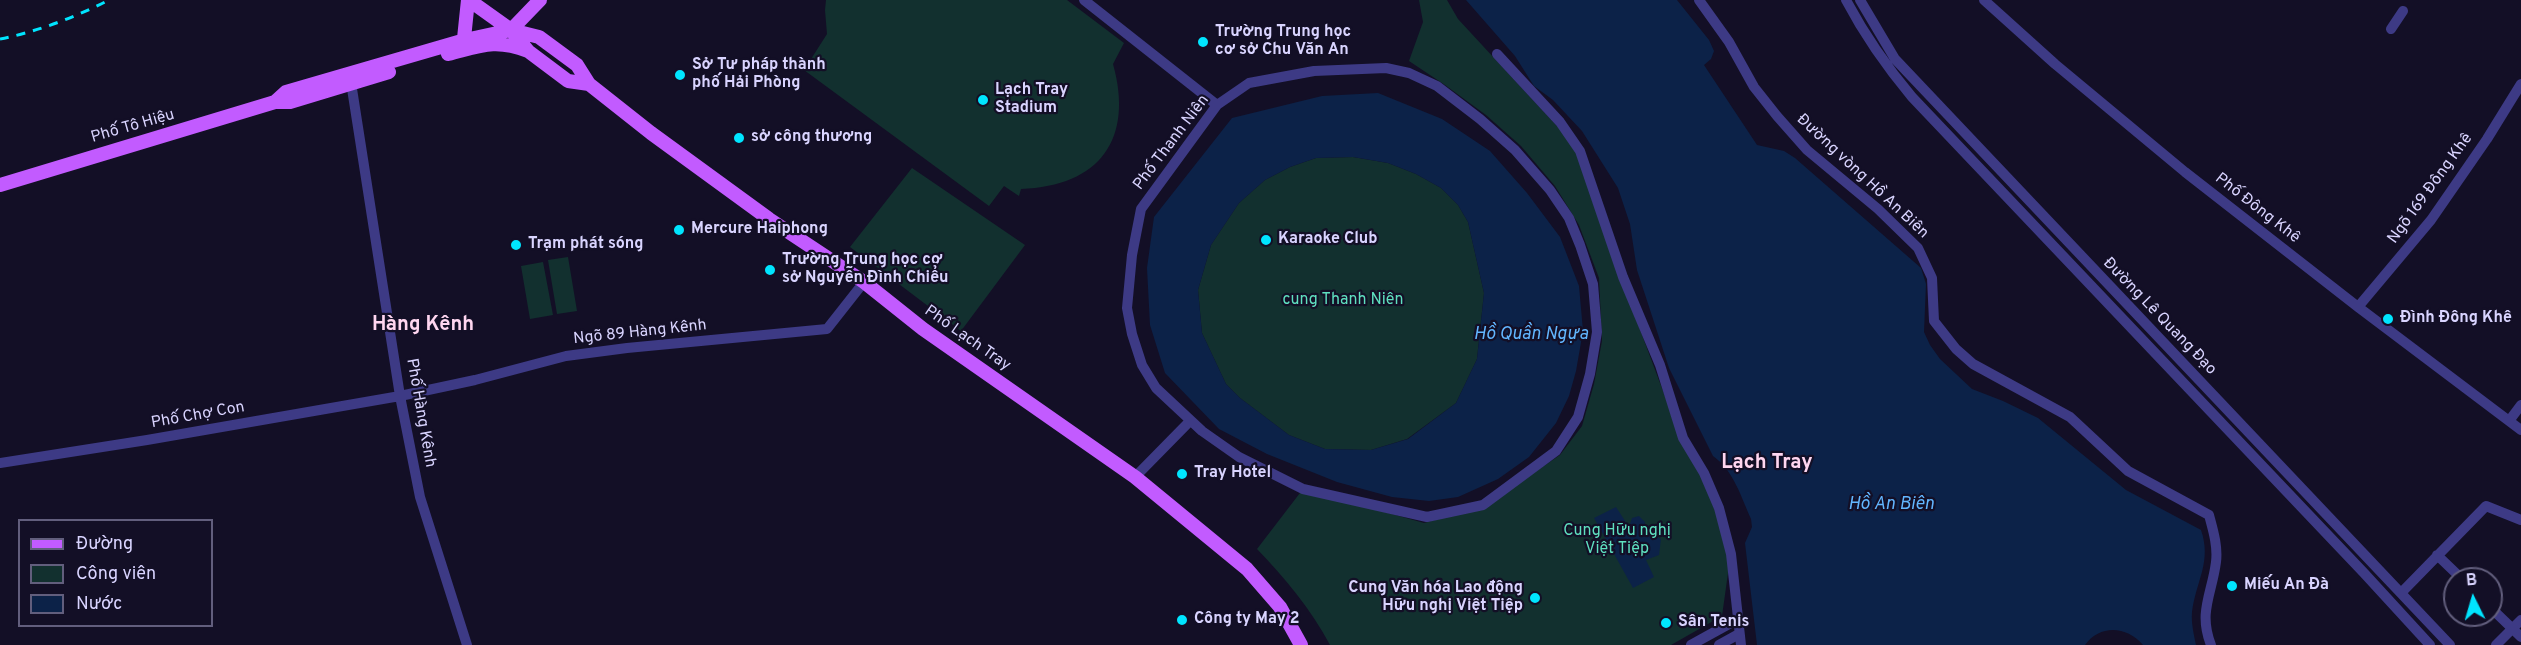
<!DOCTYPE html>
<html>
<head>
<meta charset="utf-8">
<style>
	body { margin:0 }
	#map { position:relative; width:2521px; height:645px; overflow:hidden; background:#130f26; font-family:Overpass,sans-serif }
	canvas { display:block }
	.legend { position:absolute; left:18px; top:519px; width:195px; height:108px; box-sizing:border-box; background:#130f26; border:2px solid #625e7d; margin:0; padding:8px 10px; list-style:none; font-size:18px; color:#d9d4ff }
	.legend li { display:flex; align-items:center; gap:12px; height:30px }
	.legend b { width:30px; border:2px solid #625e7d }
	.north { position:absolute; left:2443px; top:567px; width:60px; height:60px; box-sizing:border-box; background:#130f26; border:2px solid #625e7d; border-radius:50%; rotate:355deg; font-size:16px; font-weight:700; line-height:24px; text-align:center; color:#d9d4ff }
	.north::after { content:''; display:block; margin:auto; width:21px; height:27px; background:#00e5ff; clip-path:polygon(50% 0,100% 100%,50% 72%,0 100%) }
</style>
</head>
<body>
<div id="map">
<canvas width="2521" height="645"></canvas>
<ul class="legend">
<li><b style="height:8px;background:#c25bff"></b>Đường</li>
<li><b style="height:16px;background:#12302f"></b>Công viên</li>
<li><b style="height:16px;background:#0c2248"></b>Nước</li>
</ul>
<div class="north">B</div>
</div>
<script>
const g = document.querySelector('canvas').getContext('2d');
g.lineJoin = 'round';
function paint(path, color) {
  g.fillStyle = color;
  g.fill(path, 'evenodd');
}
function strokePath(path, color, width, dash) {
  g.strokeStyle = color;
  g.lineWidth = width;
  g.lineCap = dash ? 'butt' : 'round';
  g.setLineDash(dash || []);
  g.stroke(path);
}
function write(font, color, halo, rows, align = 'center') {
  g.font = font + ' Overpass,sans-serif';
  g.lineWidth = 4.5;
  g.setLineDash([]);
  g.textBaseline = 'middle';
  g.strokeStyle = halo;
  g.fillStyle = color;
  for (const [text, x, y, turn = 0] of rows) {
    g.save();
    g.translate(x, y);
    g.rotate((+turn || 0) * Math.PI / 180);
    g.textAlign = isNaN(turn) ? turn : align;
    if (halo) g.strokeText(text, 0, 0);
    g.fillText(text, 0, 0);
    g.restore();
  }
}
const green = new Path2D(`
	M826 0H1067L1124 43 1113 64C1134 139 1100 186 1021 189L1019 196 1004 186 989 206 804 70 827 34 825 10Z
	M1419 0H1447L1458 19 1580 151 1621 279 1681 439 1702 473 1725 533 1729 566 1722 616 1671 645H1330C1311 609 1285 578 1257 549L1303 489 1424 523 1483 507 1560 455 1582 426 1594 384 1602 341 1599 278 1579 225 1555 186 1521 146 1486 115 1445 85 1409 61 1423 22Z
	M1353 157 1388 163 1416 174 1441 188 1458 205 1468 222 1484 293 1477 359 1456 403 1407 439 1371 450 1325 449 1289 435 1240 398 1226 384 1202 333 1198 290 1211 245 1239 203 1265 180 1290 167 1316 158Z
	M912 168 1025 245 961 331 850 247Z
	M568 257 577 311 557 314 548 260Z
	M543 262 553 315 530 319 521 266Z`);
const water = new Path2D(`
	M1466 0H1677L1709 40 1714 51 1711 59 1704 65 1757 145 1784 151 1795 158 1921 268 1926 284 1924 332 1930 345 1940 359 1972 389 2003 401 2038 418 2126 490 2201 530C2212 562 2196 581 2192 612 2191 623 2194 635 2196 645H2143C2127 626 2100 624 2085 645H1757L1745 543 1752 527 1751 519C1741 497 1734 471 1713 456L1669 368 1637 270 1630 224 1618 188 1582 131 1553 100 1534 86 1515 56Z
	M1378 93 1442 119 1490 151 1527 193 1560 237 1579 286 1583 331 1576 371 1569 396 1556 423 1529 457 1498 479 1458 497 1429 501 1392 497 1337 482 1267 454 1219 429 1165 373 1150 325 1147 268 1154 217 1232 118 1322 96ZM1353 157 1388 163 1416 174 1441 188 1458 205 1468 222 1484 293 1477 359 1456 403 1408 439 1371 450 1325 449 1289 435 1240 398 1226 384 1202 333 1198 290 1211 245 1239 203 1265 180 1290 167 1316 158Z
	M1616 507 1629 527 1632 518 1639 516 1645 522 1644 535 1652 534 1661 539 1659 555 1646 560 1654 577 1633 588 1594 518Z`);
const minor = new Path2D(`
	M1084 0 1217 105
	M1699 0 1729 42 1754 87 1777 116 1807 150 1878 209 1918 248 1932 278 1934 321 1956 349 1973 364 2070 417 2128 471 2209 515C2213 530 2218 546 2216 562 2212 594 2198 612 2211 645
	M1846 0C1865 36 1886 66 1912 97L2364 573 2430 645
	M1860 0 1895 59 2450 645
	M1984 0 2055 64 2185 172 2358 307 2521 430
	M2391 29 2403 11
	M1497 54 1560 122 1580 151 1623 277 1660 365 1683 438 1704 473 1719 508 1731 554 1741 645
	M1386 68 1409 73 1437 86 1480 119 1515 150 1550 190 1569 218 1580 245 1593 284 1597 332 1590 374 1578 417 1556 451 1483 505 1427 517 1303 489 1239 457 1202 431 1156 388 1142 365 1132 334 1127 308 1132 255 1141 209 1217 105 1249 83 1314 71Z
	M350 76 400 396 420 497 467 645
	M2358 307 2431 220 2487 139 2521 84
	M2509 421 2521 405
	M0 463 147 440 400 396 475 380 566 356 627 348 827 329 864 282
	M1135 477 1190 421
	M2437 555 2462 579
	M2401 593 2486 506 2521 520
	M2491 608 2521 637
	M1691 645 1738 619
	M1719 645 1739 634
	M2496 645 2521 620`);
const major = new Path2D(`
	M469 0 511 30 528 51 568 81 589 84
	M511 30 540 0
	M463 48 468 0
	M448 54C480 46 495 38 528 51
	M275 102 286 92 465 40 511 30 539 37 577 65 589 84 651 133 769 219 864 282 923 329 1135 477 1247 569 1280 607 1301 645
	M0 185 275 102H290L389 72`);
const rail = new Path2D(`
	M0 39C36 32 76 17 109 0`);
const markers = [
	[1203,42,6,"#00e5ff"],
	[680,75,6,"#00e5ff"],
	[983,100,6,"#00e5ff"],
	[739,138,6,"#00e5ff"],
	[679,230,6,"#00e5ff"],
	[1266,240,6,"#00e5ff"],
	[516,245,6,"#00e5ff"],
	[770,270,6,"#00e5ff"],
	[2388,319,6,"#00e5ff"],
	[1182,474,6,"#00e5ff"],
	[2232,586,6,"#00e5ff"],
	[1535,598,6,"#00e5ff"],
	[1182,620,6,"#00e5ff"],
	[1666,623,6,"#00e5ff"]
];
const poiNames = [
	["Trường Trung học",1215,33],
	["cơ sở Chu Văn An",1215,51],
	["Sở Tư pháp thành",692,66],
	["phố Hải Phòng",692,84],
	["Lạch Tray",995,91],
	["Stadium",995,109],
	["sở công thương",751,138],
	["Mercure Haiphong",691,230],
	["Karaoke Club",1278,240],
	["Trạm phát sóng",528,245],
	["Trường Trung học cơ",782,261],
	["sở Nguyễn Đình Chiểu",782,279],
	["Đình Đông Khê",2400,319],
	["Tray Hotel",1194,474],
	["Miếu An Đà",2244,586],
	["Cung Văn hóa Lao động",1523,589,"right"],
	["Hữu nghị Việt Tiệp",1523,607,"right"],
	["Công ty May 2",1194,620],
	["Sân Tenis",1678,623]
];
const streetNames = [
	["Phố Tô Hiệu",133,127,-16],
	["Phố Thanh Niên",1172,143,-53],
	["Đường vòng Hồ An Biên",1862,177,43],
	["Ngõ 169 Đông Khê",2431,189,-54],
	["Phố Đông Khê",2257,209,38],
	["Đường Lê Quang Đạo",2159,317,46],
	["Ngõ 89 Hàng Kênh",640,333,-6],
	["Phố Lạch Tray",967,339,35],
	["Phố Hàng Kênh",420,413,80],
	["Phố Chợ Con",198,416,-10]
];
const parkNames = [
	["cung Thanh Niên",1343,301],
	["Cung Hữu nghị",1617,532],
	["Việt Tiệp",1617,550]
];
const waterNames = [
	["Hồ Quần Ngựa",1531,335],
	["Hồ An Biên",1891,505]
];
const quarterNames = [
	["Hàng Kênh",423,326],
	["Lạch Tray",1767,464]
];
paint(green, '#12302f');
paint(water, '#0c2248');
strokePath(minor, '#3d3a85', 10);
strokePath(major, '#c25bff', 14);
strokePath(rail, '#00e5ff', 3, [9, 8]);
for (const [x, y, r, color] of markers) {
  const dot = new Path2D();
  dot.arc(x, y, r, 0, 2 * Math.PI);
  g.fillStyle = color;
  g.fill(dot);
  strokePath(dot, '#130f26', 2);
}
write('bold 16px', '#d9d4ff', '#130f26', poiNames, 'left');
write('16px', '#d9d4ff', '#130f26', streetNames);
write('16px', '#5fe0c0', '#130f26', parkNames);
write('italic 18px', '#62b6ff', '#130f26', waterNames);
write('bold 20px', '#ffd6f0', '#130f26', quarterNames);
</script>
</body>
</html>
